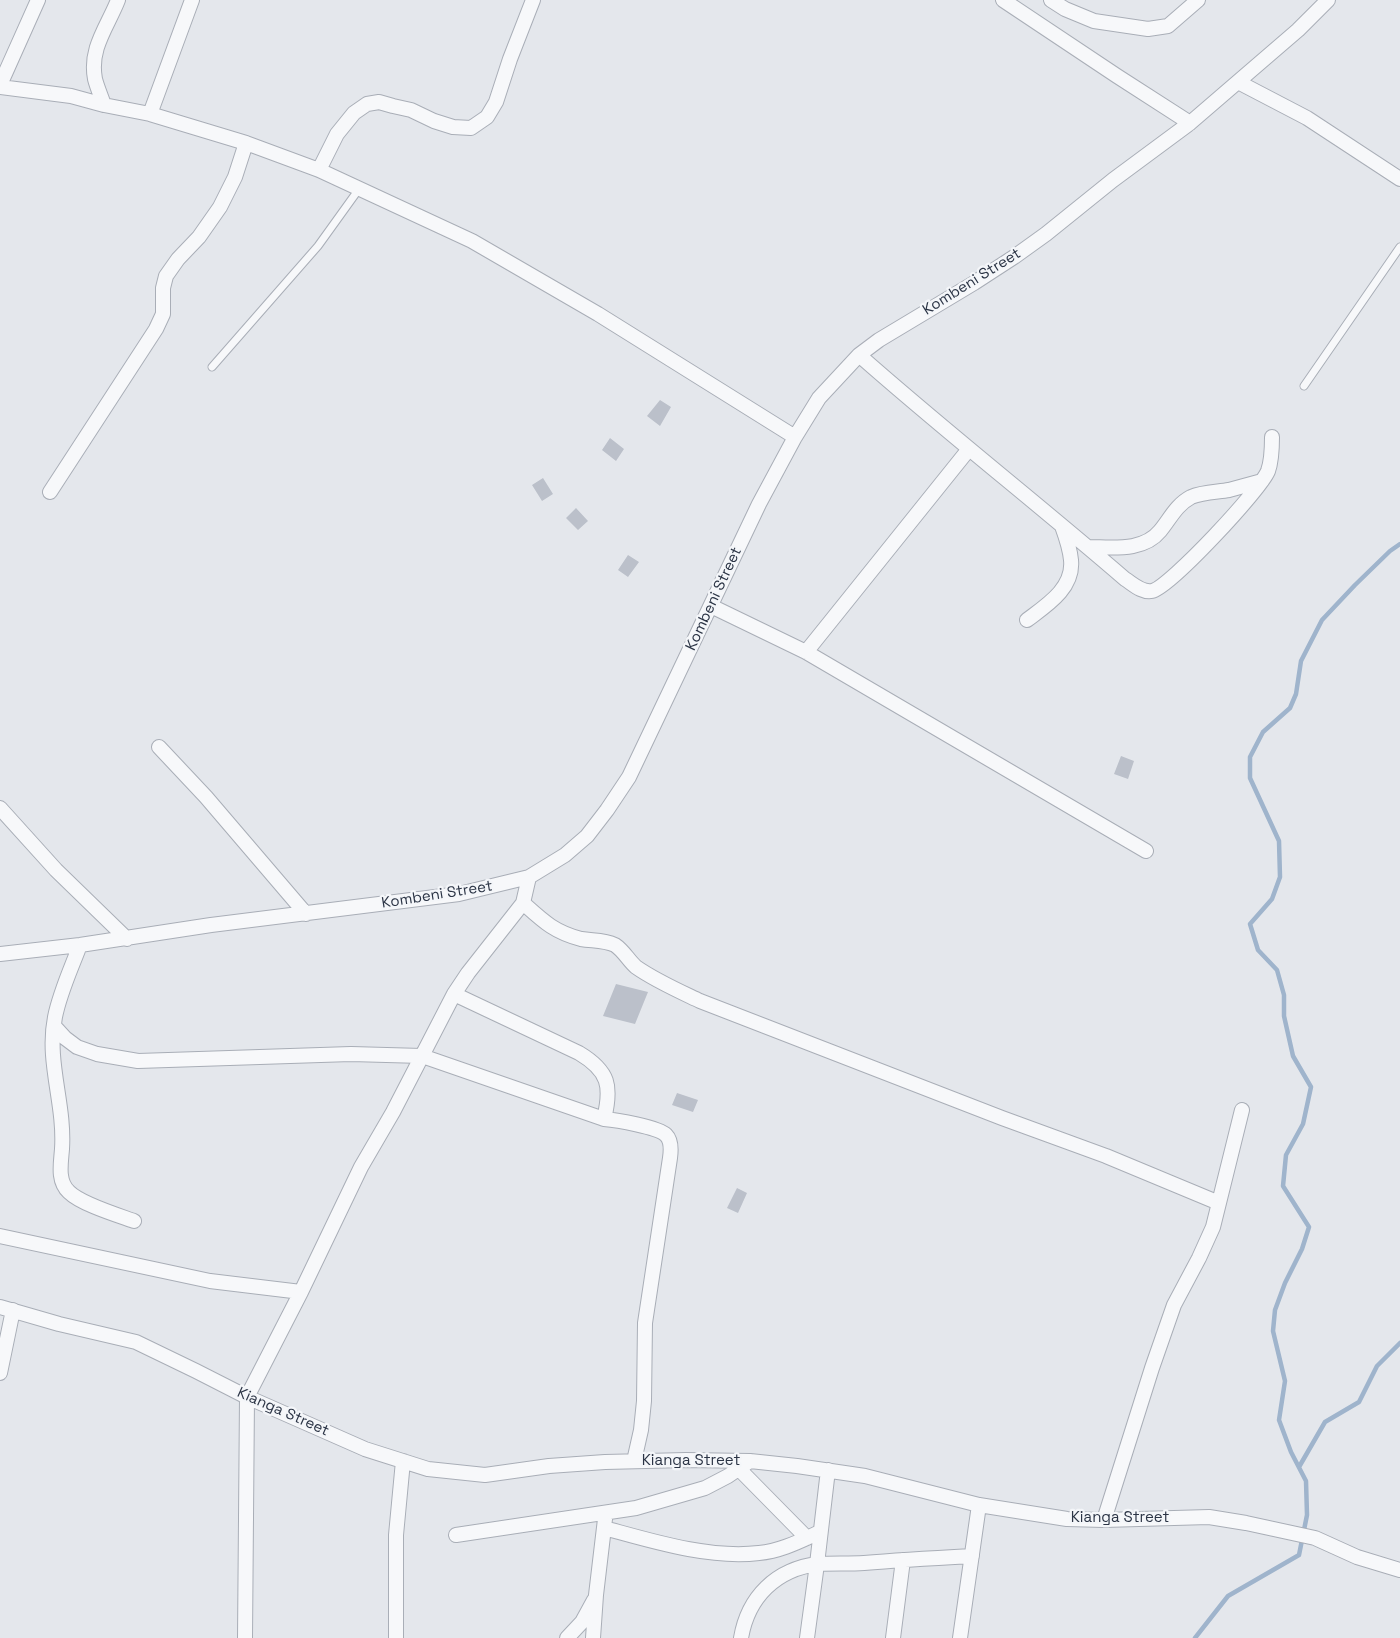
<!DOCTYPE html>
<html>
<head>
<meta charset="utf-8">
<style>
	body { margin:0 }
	canvas { display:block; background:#e4e7ec }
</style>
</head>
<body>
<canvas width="1400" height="1638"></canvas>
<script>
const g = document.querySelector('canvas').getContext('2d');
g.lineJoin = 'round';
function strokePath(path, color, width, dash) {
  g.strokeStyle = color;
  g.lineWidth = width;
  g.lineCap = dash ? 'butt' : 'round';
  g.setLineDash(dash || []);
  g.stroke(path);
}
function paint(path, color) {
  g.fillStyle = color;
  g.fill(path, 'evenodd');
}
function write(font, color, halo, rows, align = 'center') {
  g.font = font + ' "Space Grotesk",sans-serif';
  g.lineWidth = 4.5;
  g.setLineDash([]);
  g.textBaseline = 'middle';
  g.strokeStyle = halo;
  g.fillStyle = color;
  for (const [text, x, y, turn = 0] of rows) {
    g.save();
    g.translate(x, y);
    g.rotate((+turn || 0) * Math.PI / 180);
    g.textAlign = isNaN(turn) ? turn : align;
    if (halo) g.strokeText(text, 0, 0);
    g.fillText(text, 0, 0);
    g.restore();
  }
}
const stream = new Path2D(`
	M1299 1467 1325 1422 1359 1402 1377 1366 1400 1343
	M1195 1638 1228 1596 1299 1555 1307 1515 1306 1481 1291 1452 1279 1420 1285 1381 1273 1331 1275 1310 1285 1283 1302 1249 1309 1227 1283 1186 1286 1155 1303 1124 1311 1087 1293 1056 1284 1016V995L1277 970 1258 950 1250 924 1272 899 1280 877 1279 841 1250 778V757L1263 732 1290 708 1296 694 1301 661 1322 620 1355 585 1390 551 1400 544`);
const building = new Path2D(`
	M660 400 671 407 660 426 647 416Z
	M610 438 624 449 616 461 602 450Z
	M543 478 553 494 542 501 532 485Z
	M576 508 588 521 578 530 566 518Z
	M628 555 639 562 628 577 618 570Z
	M1121 756 1134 761 1128 779 1114 774Z
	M616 984 648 992 635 1024 603 1016Z
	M677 1093 698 1100 693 1112 672 1105Z
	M737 1188 747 1193 738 1213 727 1208Z`);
const service = new Path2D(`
	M212 367 318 246 359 189
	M1304 386 1400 247`);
const minor = new Path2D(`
	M1003 0 1117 76 1190 123
	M1051 0 1065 9 1094 21 1148 29 1168 26 1198 0
	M1238 82 1307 118 1400 179
	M0 85 38 0
	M0 87 71 96 104 105 150 114 246 143 319 170 472 241 598 314 795 437
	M104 105C101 96 97 87 95 79 89 48 108 26 118 0
	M150 114 192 0
	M319 170 337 134 354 113 367 104 379 102 393 106 411 110 434 121 453 127 471 128 487 117 496 102 510 59 533 0
	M859 355C946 432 1037 503 1125 579 1133 584 1142 593 1152 591 1170 587 1261 489 1268 471 1272 460 1272 448 1272 437
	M50 492 156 329 163 314V288L166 276 178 259 199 237 220 207 235 177 246 143
	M1088 547C1112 547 1143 552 1160 531 1170 519 1176 505 1191 497 1202 492 1217 492 1229 490 1240 487 1251 484 1262 481
	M711 606 806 652 1146 851
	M1027 620C1047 605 1074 588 1071 560 1070 549 1066 537 1062 526
	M806 652 969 449
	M159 747 206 797 306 914
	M0 808 56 870 127 939
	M523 903C543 921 554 932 581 939 593 941 604 940 615 945 624 951 628 960 636 967 656 981 679 991 700 1001L1002 1118 1106 1156 1219 1203
	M80 945C71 969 60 992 55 1017 46 1062 65 1103 62 1149 61 1163 57 1181 69 1192 81 1204 117 1215 134 1221
	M0 954 80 945 211 925 459 894 529 877 565 855 587 836 607 810 629 777 759 504 795 437 819 398 859 355 879 340 974 283 1014 257 1046 234 1113 180 1190 123 1298 30 1328 0
	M454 994 579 1053C609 1071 612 1086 604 1119
	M54 1026 65 1038 77 1047 97 1054 138 1061 351 1054 422 1056 604 1119C616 1120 658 1127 666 1135 672 1141 671 1151 670 1158L645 1323 644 1401 641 1430 634 1461
	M0 1236 210 1281 301 1292
	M0 1307 59 1324 136 1342 196 1371 247 1397 365 1449 428 1469 485 1475 549 1466 605 1462 686 1460 750 1461 797 1466 865 1476 979 1505 1067 1519 1104 1520 1209 1517 1246 1523 1315 1538 1357 1557 1400 1570
	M0 1373 13 1310
	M739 1469 807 1538
	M1104 1520 1152 1368 1174 1305 1199 1258 1213 1227 1242 1110
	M604 1528C652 1541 709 1559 759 1553 781 1551 800 1541 820 1532
	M456 1535 636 1508 705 1488 728 1476 750 1461
	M245 1638 247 1397 301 1292 361 1167 393 1112 454 994 468 973 523 903 529 877
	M396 1638V1535L403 1461
	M567 1638 582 1622 594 1600
	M593 1638 596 1595 605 1519
	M741 1638C748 1597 776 1569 818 1564 833 1563 849 1564 864 1563 900 1560 936 1558 972 1556
	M807 1638 817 1564 828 1470
	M893 1638 903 1560
	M960 1638 979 1505`);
const streetNames = [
	["Kombeni Street",972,282,-32],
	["Kombeni Street",714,599,-65],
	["Kombeni Street",437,895,-9],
	["Kianga Street",283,1412,24],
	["Kianga Street",691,1461],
	["Kianga Street",1120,1518]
];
strokePath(stream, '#9fb4cc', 4.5);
paint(building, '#bbc0ca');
strokePath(service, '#a9aeb7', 9);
strokePath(minor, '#a9aeb7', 16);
strokePath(service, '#f7f8fa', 7);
strokePath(minor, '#f7f8fa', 14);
write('15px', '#2b3445', '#f4f6f9', streetNames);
</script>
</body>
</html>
